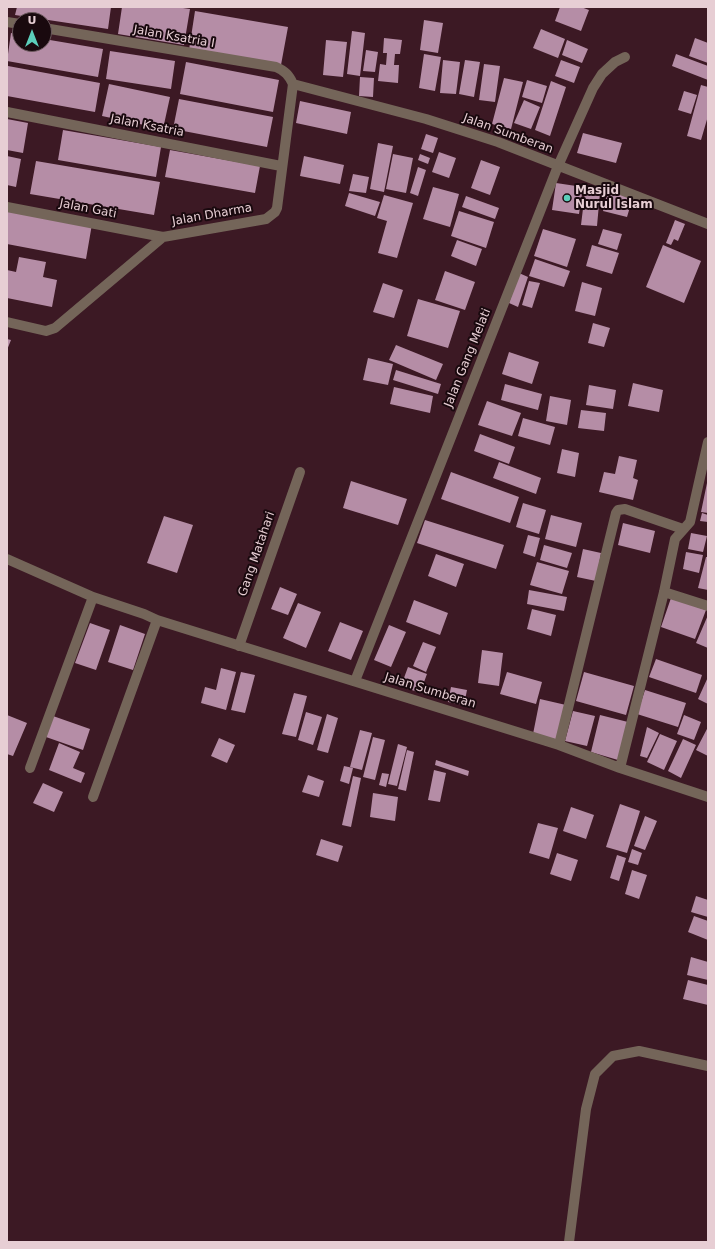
<!DOCTYPE html>
<html>
<head>
<meta charset="utf-8">
<style>
	body { margin:0 }
	#map { position:relative; width:715px; height:1249px; overflow:hidden; background:#3c1924; font-family:"DejaVu Sans",sans-serif }
	canvas { display:block }
	.frame { position:absolute; inset:0; border:8px solid #e7ced4; pointer-events:none }
	.north { position:absolute; left:12px; top:12px; width:40px; height:40px; box-sizing:border-box; background:#19090e; border:1px solid #6b585d; border-radius:50%; rotate:0deg; font-size:11px; font-weight:700; line-height:16px; text-align:center; color:#e7ced4 }
	.north::after { content:''; display:block; margin:auto; width:14px; height:18px; background:#5bcebb; clip-path:polygon(50% 0,100% 100%,50% 72%,0 100%) }
</style>
</head>
<body>
<div id="map">
<canvas width="715" height="1249"></canvas>
<div class="frame"></div>
<div class="north">U</div>
</div>
<script>
const g = document.querySelector('canvas').getContext('2d');
g.lineJoin = 'round';
function paint(path, color) {
  g.fillStyle = color;
  g.fill(path, 'evenodd');
}
function strokePath(path, color, width, dash) {
  g.strokeStyle = color;
  g.lineWidth = width;
  g.lineCap = dash ? 'butt' : 'round';
  g.setLineDash(dash || []);
  g.stroke(path);
}
function write(font, color, halo, rows, align = 'center') {
  g.font = font + ' "DejaVu Sans",sans-serif';
  g.lineWidth = 4;
  g.setLineDash([]);
  g.textBaseline = 'middle';
  g.strokeStyle = halo;
  g.fillStyle = color;
  for (const [text, x, y, turn = 0] of rows) {
    g.save();
    g.translate(x, y);
    g.rotate((+turn || 0) * Math.PI / 180);
    g.textAlign = isNaN(turn) ? turn : align;
    if (halo) g.strokeText(text, 0, 0);
    g.fillText(text, 0, 0);
    g.restore();
  }
}
const building = new Path2D(`
	M17 7H111L108 29 15 15Z
	M122 7H176L190 9 184 45 118 34Z
	M560 7H581L589 10 581 31 555 21Z
	M195 11 288 27 281 65 189 50Z
	M424 20 443 23 438 53 420 50Z
	M541 29 565 39 558 58 533 48Z
	M352 31 365 33 360 76 347 74Z
	M11 33 20 35V44H44V39L103 49 98 77 7 61Z
	M384 38 402 40 400 54H395L394 65H399L398 83 378 81 380 64 386 65 387 53H383Z
	M695 38 708 43V63L689 56Z
	M326 40 347 42 343 77 323 75Z
	M567 40 588 49 582 63 562 55Z
	M366 50 378 52 375 72 363 71Z
	M110 51 175 61 171 89 106 79Z
	M424 54 441 57 435 91 419 88Z
	M676 54 708 66V80L672 66Z
	M443 60 460 62 456 94 440 93Z
	M465 60 480 62 474 97 459 94Z
	M561 60 580 67 574 83 555 76Z
	M186 62 279 80 273 112 180 94Z
	M484 64 500 66 495 102 479 100Z
	M8 66 100 83 95 112 7 96Z
	M360 77 374 78 373 97 359 96Z
	M504 78 523 82 511 129 492 124Z
	M527 80 547 86 542 103 522 97Z
	M551 81 566 87 550 136 535 130Z
	M109 84 170 97 163 129 102 116Z
	M701 85 708 87V116L701 140 687 136Z
	M684 91 697 95 691 114 678 110Z
	M179 99 273 117 267 147 173 129Z
	M524 100 540 107 531 129 514 123Z
	M300 101 351 112 347 134 296 123Z
	M7 119 28 123 23 153 7 150Z
	M63 130 161 147 156 177 58 160Z
	M583 133 622 143 616 163 577 153Z
	M426 134 438 138 433 153 421 149Z
	M378 143 393 146 384 192 370 189Z
	M170 150 260 166 255 193 165 177Z
	M439 152 456 158 449 178 432 172Z
	M393 154 413 158 406 193 386 189Z
	M420 154 430 158 428 164 418 160Z
	M7 156 21 159 16 187 7 185Z
	M304 156 344 165 340 184 300 176Z
	M481 160 500 167 490 195 471 188Z
	M36 161 160 182 154 215 30 194Z
	M418 167 426 170 418 196 410 193Z
	M353 174 369 177 366 193 349 191Z
	M556 183 583 187 579 214 552 210Z
	M433 187 459 194 450 227 423 219Z
	M608 191 633 197 627 217 603 211Z
	M585 192 600 193 597 226 581 225Z
	M349 193 380 202 375 216 345 206Z
	M384 195 413 203 397 258 378 253 387 221 377 218Z
	M466 196 499 208 495 219 462 207Z
	M7 209 92 224 86 259 7 244Z
	M459 211 494 222 486 248 451 236Z
	M675 220 685 224 678 241 674 239 671 245 666 243Z
	M543 229 576 239 567 267 534 256Z
	M603 229 622 234 617 250 598 244Z
	M457 240 482 249 476 266 451 256Z
	M592 245 619 253 612 274 586 266Z
	M663 245 701 261 684 303 646 287Z
	M19 257 46 262 43 277 57 280 52 307 7 298V270L16 272Z
	M535 259 570 271 564 287 529 276Z
	M445 271 475 282 465 310 435 300Z
	M519 273 528 277 518 307 509 303Z
	M529 281 540 283 532 308 522 305Z
	M582 282 602 288 595 316 575 311Z
	M383 283 403 290 394 318 373 312Z
	M418 299 460 311 448 348 407 336Z
	M593 323 610 328 604 347 588 343Z
	M7 339 11 340 7 350Z
	M396 345 443 364 436 380 389 360Z
	M509 352 539 362 532 384 502 374Z
	M368 358 393 364 388 385 363 380Z
	M396 370 441 384 438 394 393 380Z
	M633 383 663 390 659 412 628 406Z
	M505 384 542 394 538 410 501 400Z
	M589 385 616 390 613 409 586 405Z
	M394 387 433 396 430 413 390 404Z
	M550 396 571 400 567 425 546 421Z
	M487 401 521 413 512 436 478 425Z
	M581 410 606 413 604 431 578 428Z
	M523 418 555 427 550 445 518 436Z
	M480 434 515 447 509 464 474 451Z
	M562 449 579 453 575 477 557 473Z
	M619 456 637 460 633 478 638 480 633 500 599 492 604 472 615 474Z
	M499 462 541 478 536 494 493 478Z
	M451 472 519 497 510 523 441 499Z
	M351 481 407 499 398 525 343 508Z
	M707 483H708V513L701 512Z
	M523 503 546 510 539 534 516 527Z
	M702 513 708 515V522L700 521Z
	M551 515 582 523 576 547 545 539Z
	M164 516 193 525 177 573 147 563Z
	M425 520 504 545 496 569 417 543Z
	M623 523 655 531 650 553 618 545Z
	M691 533 707 536 703 552 688 549Z
	M528 535 540 538 535 557 523 553Z
	M544 545 572 553 567 568 540 560Z
	M583 549 601 553 596 581 577 577Z
	M686 552 703 555 699 573 683 569Z
	M436 554 464 564 456 587 428 576Z
	M706 557H708V590L698 588Z
	M537 562 569 571 562 594 530 585Z
	M280 587 297 594 288 615 271 609Z
	M529 590 567 597 564 611 527 604Z
	M671 598 706 610 695 639 661 627Z
	M414 600 448 613 440 635 406 622Z
	M298 603 321 612 306 648 283 638Z
	M532 609 556 615 551 636 527 629Z
	M708 615V648L696 643Z
	M340 622 363 631 351 660 328 651Z
	M90 623 110 630 96 670 75 663Z
	M120 625 145 634 133 670 108 662Z
	M389 625 406 632 391 667 374 660Z
	M423 642 436 647 426 672 413 666Z
	M482 650 503 653 499 686 478 683Z
	M656 659 702 675 696 693 649 677Z
	M408 667 427 674 420 693 401 686Z
	M221 668 236 672 226 710 201 703 205 687 216 690Z
	M241 672 255 675 245 713 231 710Z
	M507 672 542 682 536 704 500 694Z
	M584 672 634 686 626 715 576 701Z
	M708 677V704L698 699Z
	M451 687 467 690 464 705 448 702Z
	M645 690 686 703 678 727 637 714Z
	M294 693 307 696 296 737 282 734Z
	M540 699 566 705 558 740 533 734Z
	M573 711 595 716 587 746 565 741Z
	M306 712 322 717 313 745 298 740Z
	M327 714 338 718 328 753 317 750Z
	M7 715 27 723 13 756 7 754Z
	M600 715 628 722 618 760 591 752Z
	M684 715 701 722 694 740 677 734Z
	M53 716 90 729 83 750 46 737Z
	M647 727 659 733 647 758 640 756Z
	M708 727V756L696 750Z
	M360 730 372 733 362 770 350 767Z
	M660 734 677 741 664 770 647 762Z
	M373 737 385 740 375 780 363 777Z
	M219 738 235 745 227 763 211 756Z
	M683 739 696 745 681 778 668 771Z
	M59 743 80 752 73 768 85 773 81 783 49 770Z
	M398 744 407 747 397 786 388 784Z
	M407 750 414 752 406 791 398 789Z
	M436 760 469 771 468 776 435 765Z
	M344 766 353 768 349 784 340 781Z
	M434 770 446 773 440 802 428 800Z
	M382 773 389 774 386 787 379 785Z
	M308 775 324 781 319 797 302 792Z
	M353 776 361 778 351 827 342 825Z
	M43 783 63 792 54 812 33 803Z
	M373 793 398 797 395 821 370 817Z
	M620 804 640 811 627 853 606 847Z
	M571 807 594 815 586 839 563 831Z
	M645 816 657 821 645 850 634 846Z
	M538 823 558 828 549 859 529 853Z
	M321 839 343 846 338 862 316 855Z
	M632 849 642 853 638 865 628 862Z
	M557 853 578 860 571 881 550 874Z
	M617 855 626 858 619 881 610 878Z
	M632 870 647 875 639 899 625 894Z
	M696 896 708 900V917L691 912Z
	M694 916 708 921V940L688 932Z
	M691 957 708 962V980L687 975Z
	M688 980 708 985V1005L683 999Z`);
const minor = new Path2D(`
	M7 22 20 24
	M44 28 276 67C285 71 289 75 293 84
	M293 84 426 119 498 142 708 224
	M7 112 281 166
	M7 207 163 237
	M7 322 46 331 55 328 163 237 266 219 275 212 277 208 293 84
	M7 559 93 597 144 614 157 620 559 745 620 768 708 797
	M664 592 708 606
	M239 646 300 472
	M355 681 558 166 593 88 602 74 615 62 625 57
	M559 745 616 513 618 510 625 509 683 529
	M30 768 93 597
	M620 768 664 592 675 539 690 522 708 442
	M93 797 157 620
	M569 1242 586 1109 595 1074 613 1056 639 1051 708 1066`);
const markers = [
	[567,198,4,"#5bcebb"]
];
const streetNames = [
	["Jalan Ksatria I",174,37,10],
	["Jalan Ksatria",147,126,11],
	["Jalan Sumberan",508,134,20],
	["Jalan Gati",88,209,11],
	["Jalan Dharma",212,215,-10],
	["Jalan Gang Melati",468,358,-68],
	["Gang Matahari",257,554,-71],
	["Jalan Sumberan",430,691,17]
];
const poiNames = [
	["Masjid",575,191],
	["Nurul Islam",575,205]
];
paint(building, '#b58da6');
strokePath(minor, '#746559', 10);
for (const [x, y, r, color] of markers) {
  const dot = new Path2D();
  dot.arc(x, y, r, 0, 2 * Math.PI);
  g.fillStyle = color;
  g.fill(dot);
  strokePath(dot, '#19090e', 1.5);
}
write('12px', '#e7ced4', '#19090e', streetNames);
write('bold 12px', '#e7ced4', '#19090e', poiNames, 'left');
</script>
</body>
</html>
